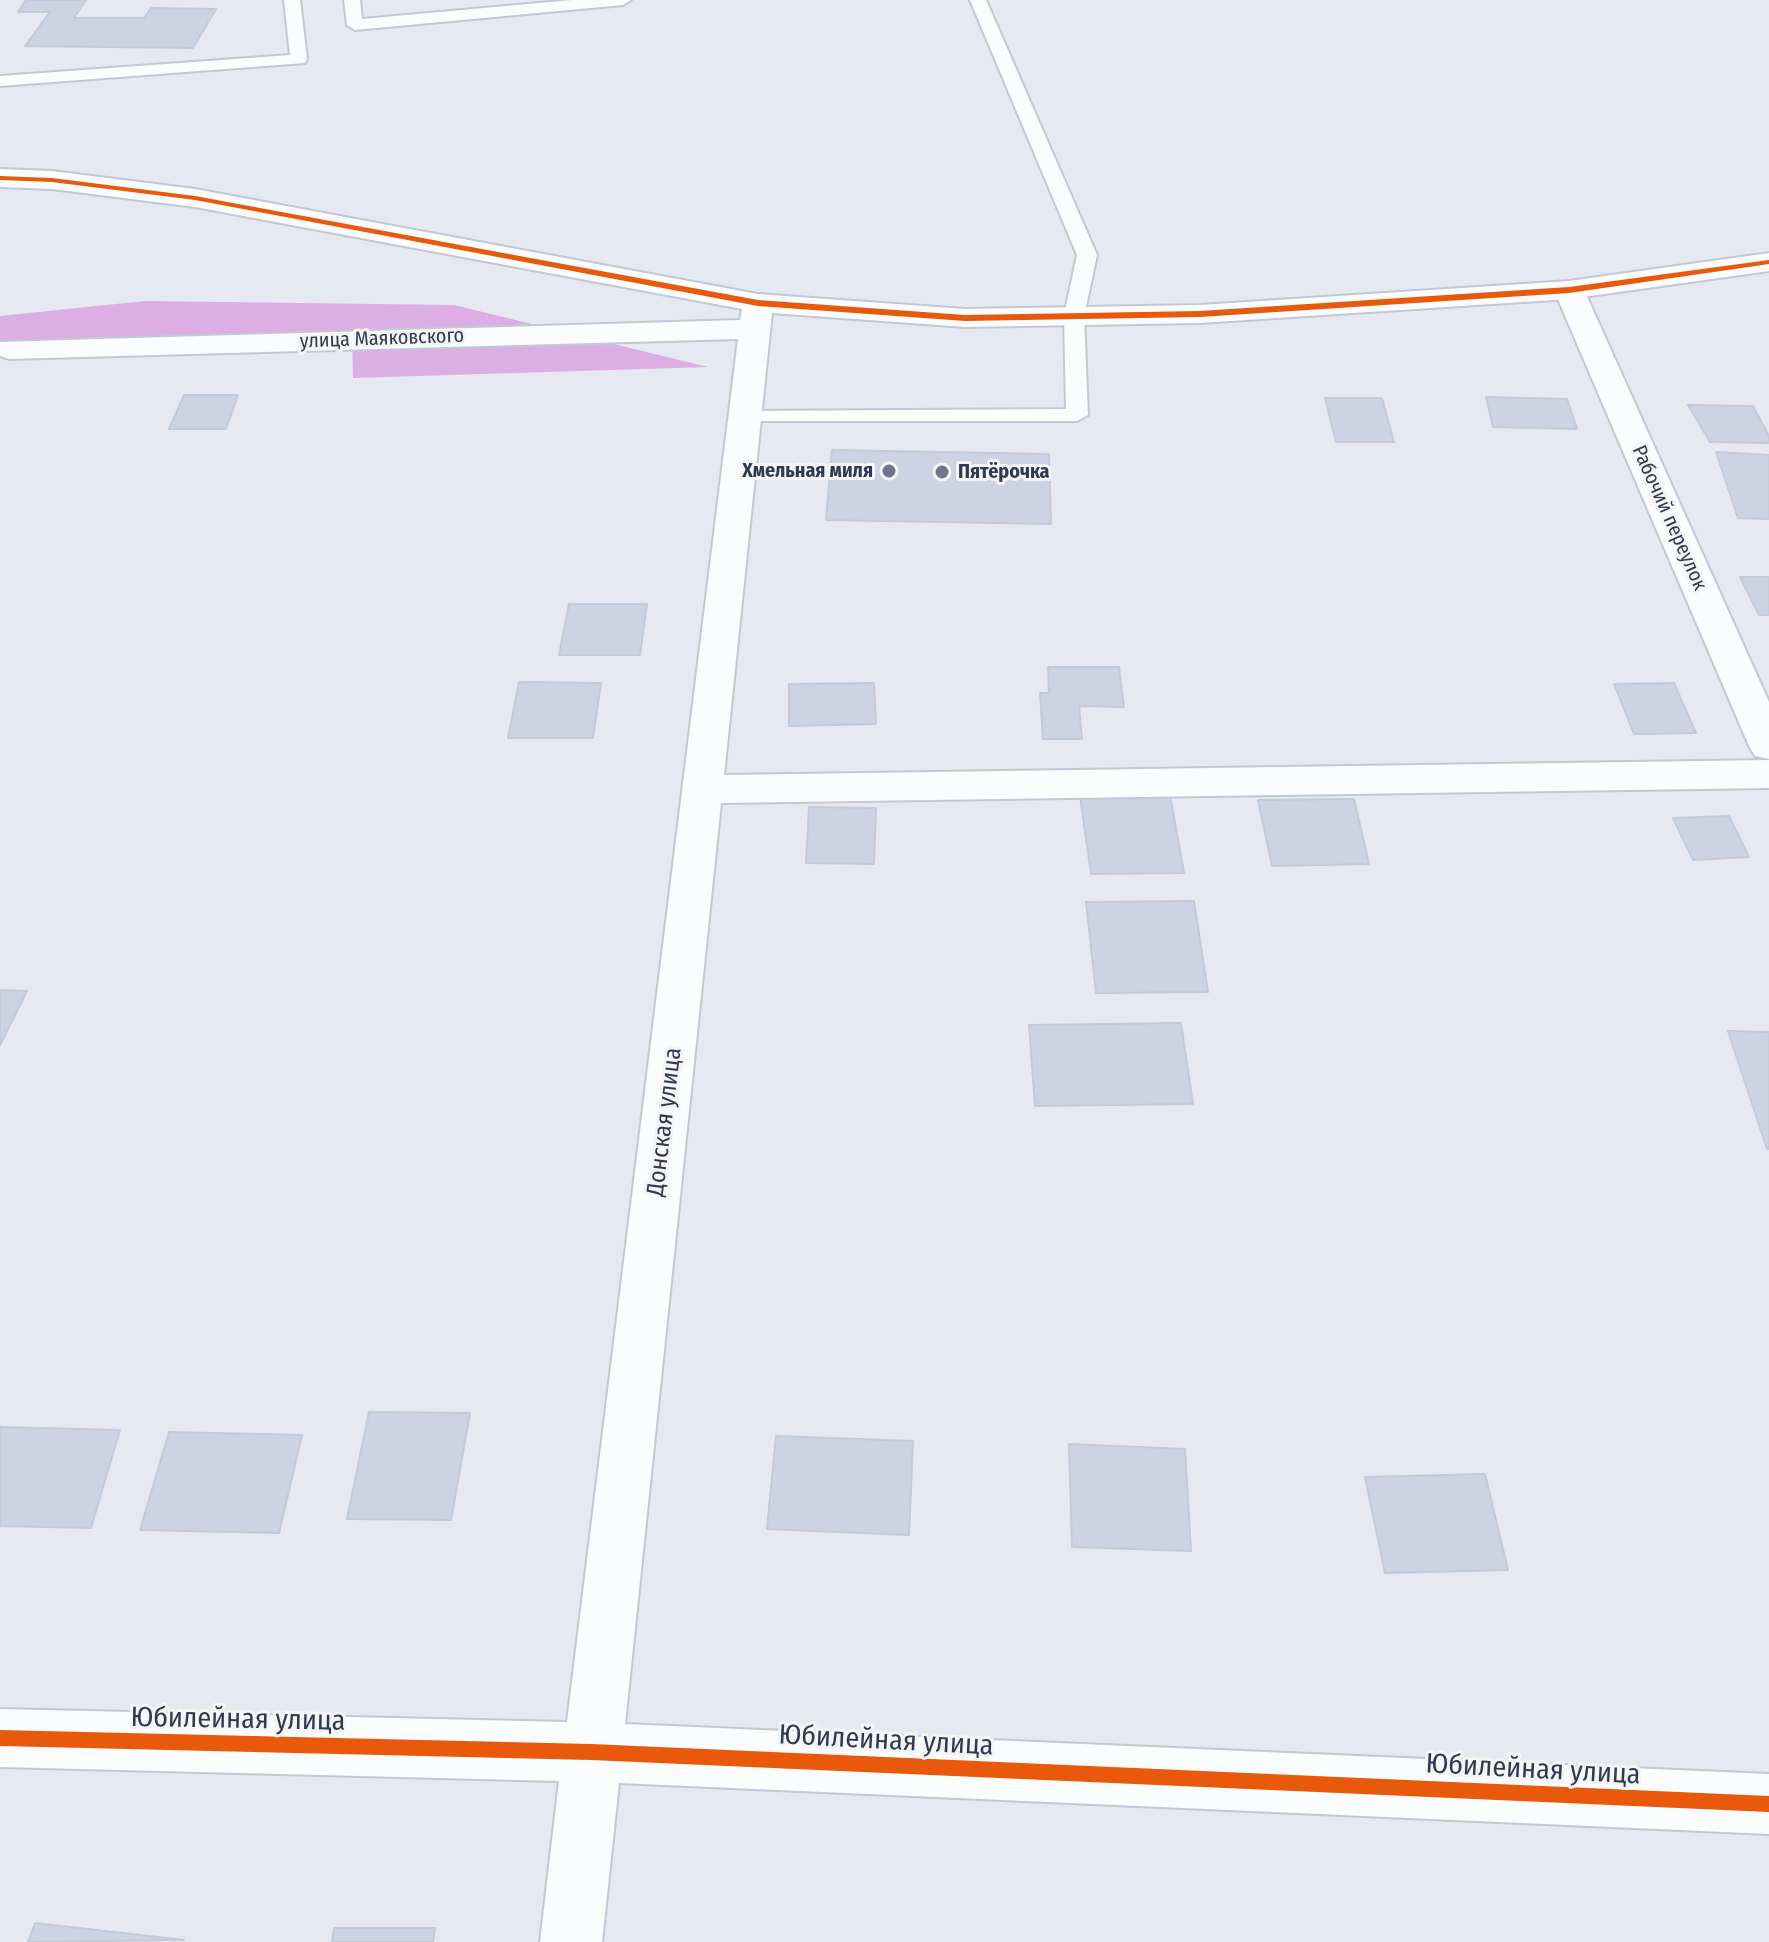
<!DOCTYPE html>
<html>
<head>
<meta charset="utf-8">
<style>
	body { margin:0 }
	canvas { display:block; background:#e6e9f1 }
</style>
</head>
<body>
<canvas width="1769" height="1942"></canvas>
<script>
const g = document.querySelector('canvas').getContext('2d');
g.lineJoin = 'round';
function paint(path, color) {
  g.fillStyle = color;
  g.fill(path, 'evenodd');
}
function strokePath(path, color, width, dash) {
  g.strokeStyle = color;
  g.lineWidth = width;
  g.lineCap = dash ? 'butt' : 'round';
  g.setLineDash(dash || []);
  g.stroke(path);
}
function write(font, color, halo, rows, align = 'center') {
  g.font = font + ' "Fira Sans Condensed",sans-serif';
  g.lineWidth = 6;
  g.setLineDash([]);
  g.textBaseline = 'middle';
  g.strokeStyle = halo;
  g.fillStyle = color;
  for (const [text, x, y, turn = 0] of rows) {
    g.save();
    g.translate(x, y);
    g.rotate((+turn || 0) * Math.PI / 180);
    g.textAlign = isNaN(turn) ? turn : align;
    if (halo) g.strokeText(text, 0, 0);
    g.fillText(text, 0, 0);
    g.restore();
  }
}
const forest = new Path2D(`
	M145 301 454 305 708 367 353 378 352 333 0 345V316Z`);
const building = new Path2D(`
	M26 0H86L74 18H144L151 8 216 9 193 48 25 46 50 12H18Z
	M184 395H238L226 429H169Z
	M1486 397 1567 399 1577 429 1493 427Z
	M1325 398H1382L1394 442H1336Z
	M1688 405 1753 406 1769 436V443L1710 442Z
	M832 450 1049 454 1051 524 826 520Z
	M1716 452 1769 455V519L1738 518Z
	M1740 577H1769V615H1759Z
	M569 604H647L640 655H559Z
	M1048 667H1119L1124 707 1079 706 1082 739H1043L1040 693H1049Z
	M519 682 601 683 593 738H508Z
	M874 683 876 724 789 726V684Z
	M1674 683 1696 733 1634 734 1614 684Z
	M1170 795 1184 873 1091 874 1080 796Z
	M1354 799 1369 864 1272 866 1258 800Z
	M809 807 876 808 874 864 806 863Z
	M1729 816 1749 857 1693 860 1673 818Z
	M1194 901 1208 992 1096 993 1086 902Z
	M0 990 27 991 0 1045Z
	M1181 1023 1193 1104 1035 1106 1029 1025Z
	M1728 1031 1769 1032V1149H1767Z
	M369 1412 470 1413 451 1520 347 1519Z
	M0 1427 120 1430 91 1528 0 1526Z
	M169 1432 302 1435 279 1533 140 1530Z
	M776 1436 913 1441 909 1535 767 1529Z
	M1069 1444 1185 1449 1191 1551 1072 1547Z
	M1485 1474 1508 1570 1385 1573 1365 1477Z
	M35 1923 184 1940 28 1942Z
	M334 1928H435L433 1942H332Z`);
const service = new Path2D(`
	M284 0H300L307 59 305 63 0 86V76L290 55Z
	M344 0H360L362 19 572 0H631L623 5 355 30 347 25Z
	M970 0H986L1097 255 1084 316 1088 415 1077 421H737L733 417 744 411 1066 409 1064 316 1077 255Z`);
const minor = new Path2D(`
	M1569 281 1580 283 1584 290 1769 702V759L1755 756 1749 746 1554 290 1558 283Z
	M758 294 769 296 773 303 724 775 1769 760V788L721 803 625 1724 1769 1774V1834L619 1783 602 1942H540L559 1781 0 1767V1709L567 1722 738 339 10 359 0 356V342L740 320 743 303 747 296Z`);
const tertiary = new Path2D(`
	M0 169 52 171 195 189 758 294 965 309 1200 305 1569 281 1769 253V271L1569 299 1200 323 965 327 758 312 195 207 52 189 0 187Z`);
const cycleway = new Path2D(`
	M0 176 52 178 195 196 758 300 965 315 1200 311 1569 287 1769 260V264L1569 293 1200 317 965 321 758 306 195 200 52 182 0 180Z
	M0 1730 591 1744 1769 1796V1812L591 1760 0 1746Z`);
const markers = [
	[889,471,8,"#6f778a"],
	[942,472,8,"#6f778a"]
];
const farStreetnames = [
	["улица Маяковского",382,339,-2],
	["Рабочий переулок",1669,518,66]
];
const farPoinames = [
	["Хмельная миля",873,471],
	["Пятёрочка",958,472,"left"]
];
const streetNames = [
	["Донская улица",665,1122,-83]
];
const nearStreetnames = [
	["Юбилейная улица",238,1720,1],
	["Юбилейная улица",886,1741,3],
	["Юбилейная улица",1533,1770,3]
];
paint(forest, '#dcaee3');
paint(building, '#ccd3e2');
strokePath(building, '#c3cad8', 2);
strokePath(service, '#c2c8d7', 4);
strokePath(minor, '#c2c8d7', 4);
strokePath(tertiary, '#c2c8d7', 4);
paint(service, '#fbfcfd');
paint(minor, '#fbfcfd');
paint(tertiary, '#fbfcfd');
paint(cycleway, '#e8590c');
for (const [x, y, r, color] of markers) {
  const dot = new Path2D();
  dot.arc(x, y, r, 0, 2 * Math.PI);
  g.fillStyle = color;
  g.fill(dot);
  strokePath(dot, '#f5f5f5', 3);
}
write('20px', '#2f3a52', '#f5f5f5', farStreetnames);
write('bold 20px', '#2f3a52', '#f5f5f5', farPoinames, 'right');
write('24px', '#2f3a52', '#f5f5f5', streetNames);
write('28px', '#2f3a52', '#f5f5f5', nearStreetnames);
</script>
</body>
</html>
